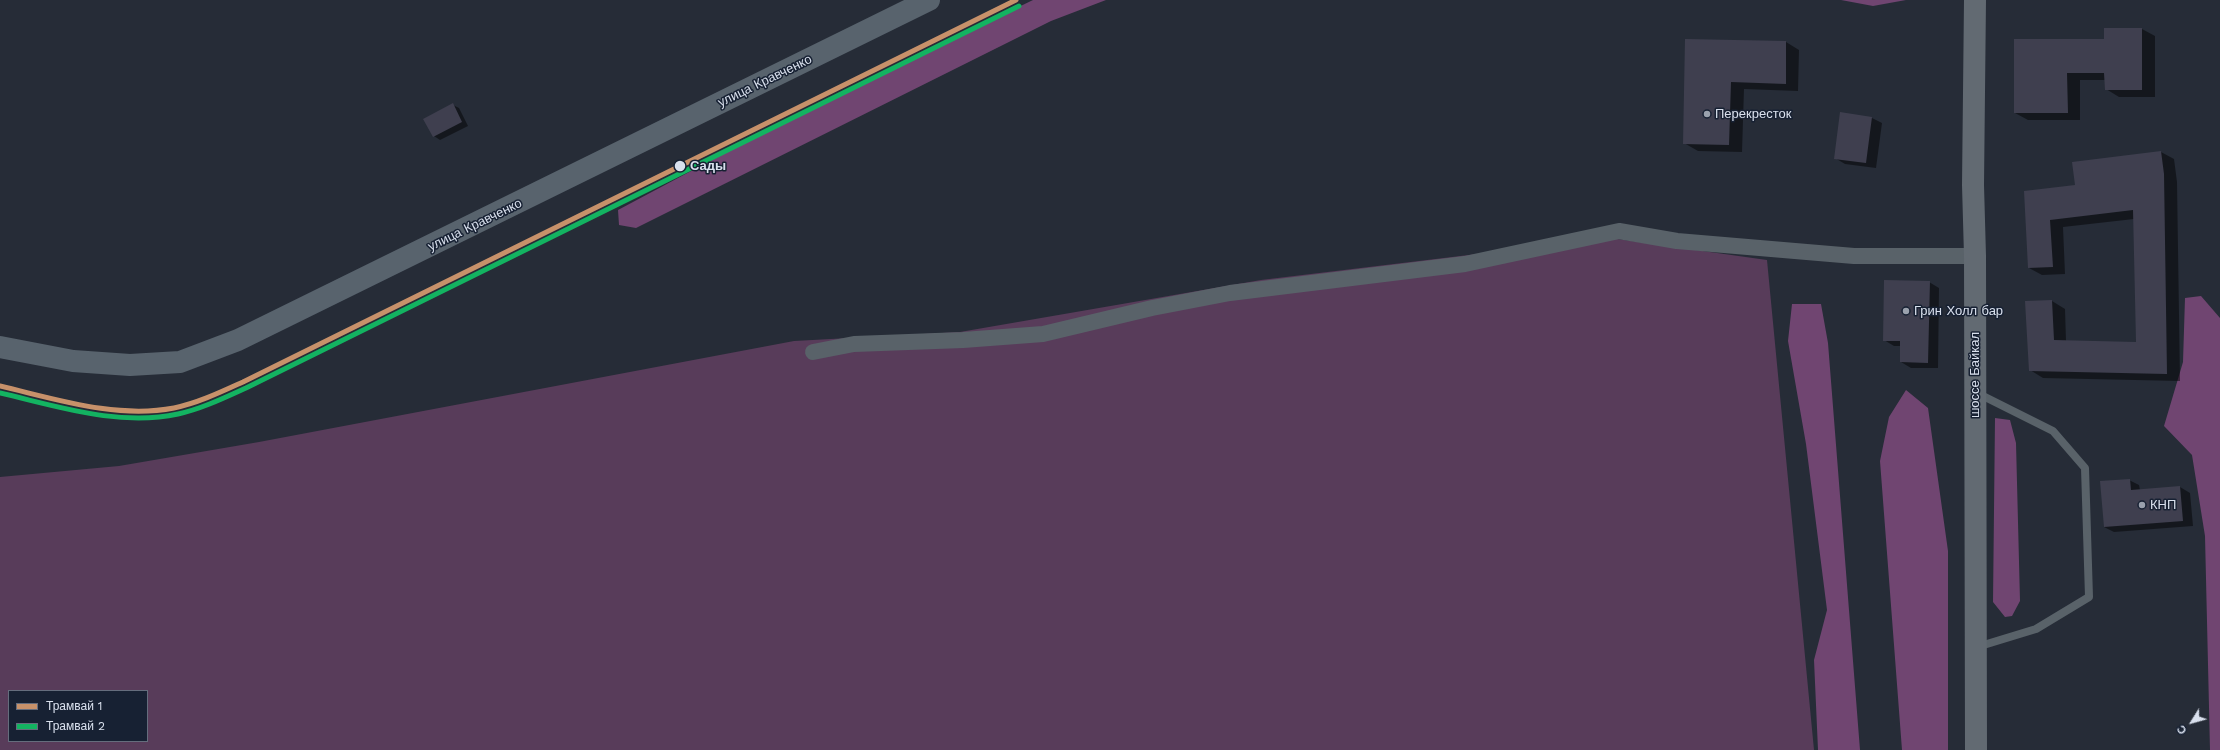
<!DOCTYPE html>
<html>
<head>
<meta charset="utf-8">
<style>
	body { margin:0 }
	#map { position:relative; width:2220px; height:750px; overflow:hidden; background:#262c37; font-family:"Work Sans",sans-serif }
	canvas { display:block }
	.legend { position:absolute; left:8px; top:690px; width:140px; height:52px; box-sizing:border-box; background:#172133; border:1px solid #656d7d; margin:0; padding:5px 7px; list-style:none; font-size:12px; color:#d9e0ed }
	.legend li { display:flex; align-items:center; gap:8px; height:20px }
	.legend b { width:20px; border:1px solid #656d7d }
	.north { position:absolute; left:2172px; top:702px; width:40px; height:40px; -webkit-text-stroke:3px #172133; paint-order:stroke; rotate:233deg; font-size:11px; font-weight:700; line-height:16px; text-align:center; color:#d9e0ed }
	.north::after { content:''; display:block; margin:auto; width:14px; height:18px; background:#d9e0ed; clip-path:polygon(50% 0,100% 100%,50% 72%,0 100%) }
</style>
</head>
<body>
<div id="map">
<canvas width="2220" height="750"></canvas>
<ul class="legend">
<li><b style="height:5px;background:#c7916a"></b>Трамвай 1</li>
<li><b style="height:5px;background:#13b361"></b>Трамвай 2</li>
</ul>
<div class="north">С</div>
</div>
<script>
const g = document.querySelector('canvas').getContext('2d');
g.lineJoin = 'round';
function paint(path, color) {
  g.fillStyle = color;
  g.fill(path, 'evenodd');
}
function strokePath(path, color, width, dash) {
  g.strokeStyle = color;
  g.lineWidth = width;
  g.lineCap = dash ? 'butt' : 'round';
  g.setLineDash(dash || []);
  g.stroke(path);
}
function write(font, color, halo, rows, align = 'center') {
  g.font = font + ' "Work Sans",sans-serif';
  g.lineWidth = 3;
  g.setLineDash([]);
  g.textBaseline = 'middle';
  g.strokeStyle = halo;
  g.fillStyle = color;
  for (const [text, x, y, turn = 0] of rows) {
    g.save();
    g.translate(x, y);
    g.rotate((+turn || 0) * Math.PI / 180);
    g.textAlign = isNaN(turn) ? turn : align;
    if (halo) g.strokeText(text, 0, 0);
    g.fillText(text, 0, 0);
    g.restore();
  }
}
const green = new Path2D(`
	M1610 238 1767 260 1814 750H0V477L119 466 259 442 794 341 960 332 1261 280ZM9 691H147V741H9Z`);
const forest = new Path2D(`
	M1033 0H1106L1051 21 636 228 619 225 618 210 798 114Z
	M1841 0H1906L1873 6Z
	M2201 296 2220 318V750H2210L2205 536 2192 455 2164 426 2183 362 2185 298Z
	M1792 304H1821L1828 343 1860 750H1818L1814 660 1827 610 1806 444 1788 341Z
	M1906 390 1928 408 1948 551V750H1902L1880 461 1889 417Z
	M1995 418 2010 420 2016 443 2020 601 2012 616 2005 617 1993 602Z`);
const shadow = new Path2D(`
	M2142 29 2155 36V97H2119L2106 89 2105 80H2080V120H2028L2015 113 2105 40Z
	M1686 40 1786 42 1799 50 1798 91 1744 89 1742 152 1698 151 1684 143Z
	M453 105 459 108 468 126 440 140 434 136Z
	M1841 113 1872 118 1882 123 1876 168 1845 164 1835 158Z
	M2161 152 2174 159 2177 182 2180 381 2043 378 2030 370 2052 301 2065 309 2066 341 2137 343 2134 219 2063 227 2065 274 2042 275 2029 268 2025 192 2076 186Z
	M1929 282 1939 288 1938 368H1911L1901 362V346H1894L1884 340Z
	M2129 480 2139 485 2140 490 2180 487 2190 493 2193 526 2114 532 2104 527Z`);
const building = new Path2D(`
	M2104 28H2142V90H2105L2104 73H2067L2068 113H2014V39H2104Z
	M1685 39 1786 41V84L1731 82 1729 145 1683 144Z
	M453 103 462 122 433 137 423 119Z
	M1840 112 1872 117 1866 163 1834 159Z
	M2161 151 2164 174 2167 374 2029 371 2025 301 2052 300 2054 340 2136 342 2133 210 2050 220 2053 267 2028 268 2024 191 2075 185 2072 162Z
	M1884 280 1930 281 1928 363 1900 362V341H1883Z
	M2130 479 2131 490 2180 486 2183 521 2104 527 2100 481Z`);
const lane = new Path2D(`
	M1977 393 2053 431 2085 468 2089 597 2036 629 1977 647`);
const street = new Path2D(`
	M813 352 854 344 963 340 1043 334 1152 308 1230 293 1465 264 1619 231 1677 241 1854 256H1975`);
const primary = new Path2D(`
	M0 347 73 361 130 365 180 362 238 340 929 0`);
const highway = new Path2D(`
	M1975 0 1973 185 1975 256 1976 750`);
const tram1 = new Path2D(`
	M0 386C56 399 116 419 174 408 198 403 221 392 243 382L1016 0`);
const tram2 = new Path2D(`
	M0 393C57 406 119 427 178 414 201 409 224 398 246 388L1019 6`);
const markers = [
	[1707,114,4,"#9aa1ad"],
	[680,166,6,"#d9e0ed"],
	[1906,311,4,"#9aa1ad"],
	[2142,505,4,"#9aa1ad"]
];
const streetNames = [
	["улица Кравченко",765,81,-26],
	["улица Кравченко",475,225,-26],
	["шоссе Байкал",1975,375,-90]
];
const poiNames = [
	["Перекресток",1715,114],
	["Грин Холл бар",1914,311],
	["КНП",2150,505]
];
const stopNames = [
	["Сады",690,166]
];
paint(green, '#583c5a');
paint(forest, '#704571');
paint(shadow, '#0007');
paint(building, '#3f3f4f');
strokePath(lane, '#596269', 8);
strokePath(street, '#596269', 16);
strokePath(primary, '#58636d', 22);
strokePath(highway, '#626a72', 22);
strokePath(tram1, '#c7916a', 5);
strokePath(tram2, '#13b361', 5);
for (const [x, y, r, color] of markers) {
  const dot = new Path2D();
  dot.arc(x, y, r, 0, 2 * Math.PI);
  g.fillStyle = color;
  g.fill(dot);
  strokePath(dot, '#172133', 1.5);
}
write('13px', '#d9e0ed', '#172133', streetNames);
write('13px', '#d9e0ed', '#172133', poiNames, 'left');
write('bold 13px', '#d9e0ed', '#172133', stopNames, 'left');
</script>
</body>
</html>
